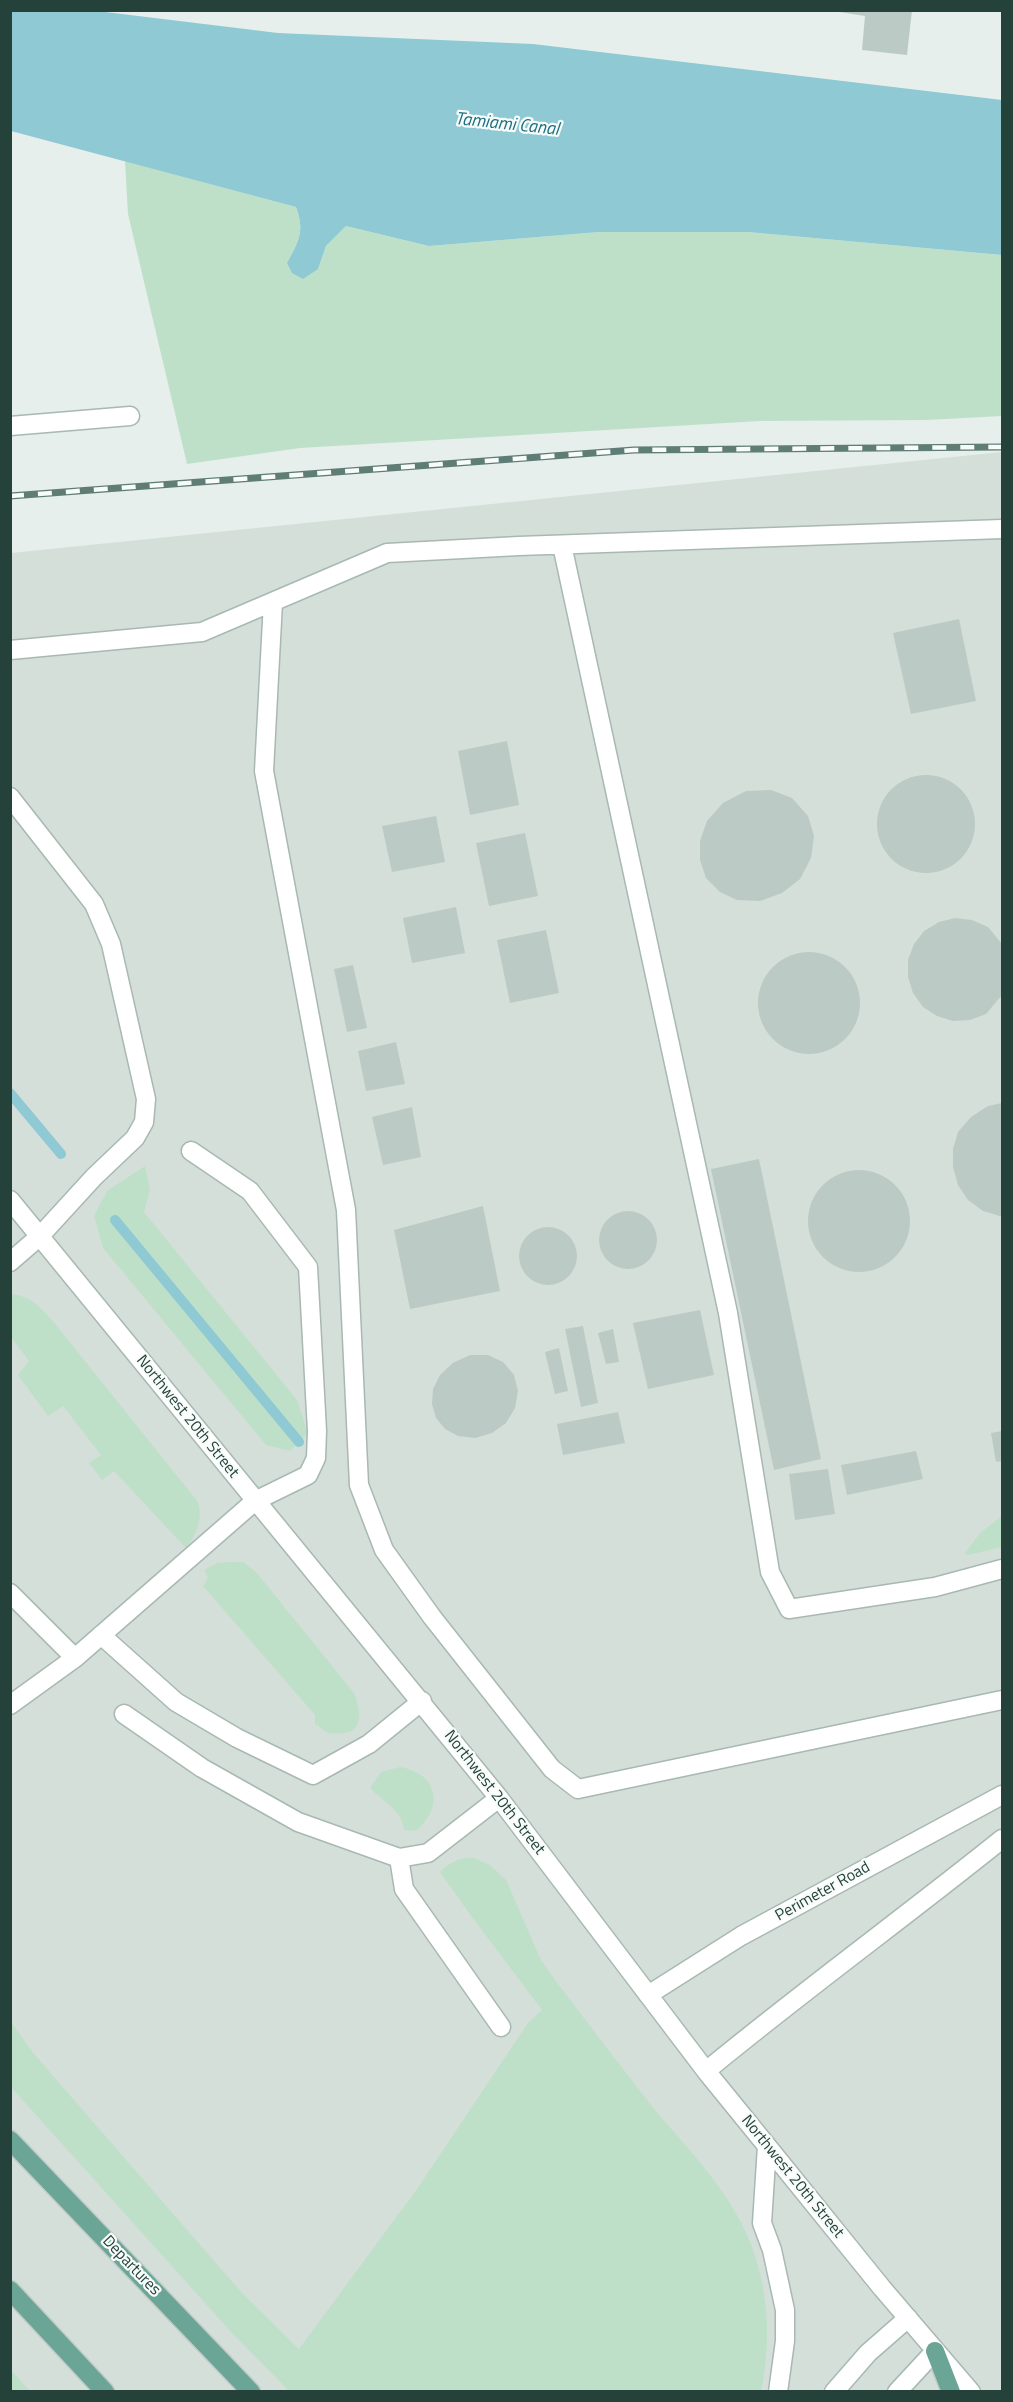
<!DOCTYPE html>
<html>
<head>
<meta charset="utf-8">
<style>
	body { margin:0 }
	#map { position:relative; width:1013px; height:2402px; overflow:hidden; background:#e6efeb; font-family:"Titillium Web",sans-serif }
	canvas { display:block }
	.frame { position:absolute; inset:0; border:12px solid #24423a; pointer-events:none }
</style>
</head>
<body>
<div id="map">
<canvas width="1013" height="2402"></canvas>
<div class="frame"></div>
</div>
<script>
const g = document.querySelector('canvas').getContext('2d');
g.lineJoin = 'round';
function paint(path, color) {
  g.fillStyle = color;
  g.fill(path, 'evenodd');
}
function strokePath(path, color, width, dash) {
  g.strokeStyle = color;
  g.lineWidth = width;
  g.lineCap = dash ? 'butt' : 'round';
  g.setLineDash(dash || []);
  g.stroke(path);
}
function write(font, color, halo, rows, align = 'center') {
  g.font = font + ' "Titillium Web",sans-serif';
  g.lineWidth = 4.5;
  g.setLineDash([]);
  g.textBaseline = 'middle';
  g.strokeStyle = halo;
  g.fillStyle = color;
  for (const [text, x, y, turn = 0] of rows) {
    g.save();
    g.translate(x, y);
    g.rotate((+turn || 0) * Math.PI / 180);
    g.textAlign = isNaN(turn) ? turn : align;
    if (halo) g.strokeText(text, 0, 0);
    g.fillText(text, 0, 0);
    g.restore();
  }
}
const built = new Path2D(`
	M1002 452V2391L11 2392V553Z`);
const green = new Path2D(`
	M125 161 296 207C305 231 299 241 287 263L318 269 326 246 346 226 429 246 599 232H748L1002 255V416L927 420 760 421 300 448 187 464 128 214Z
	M145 1166 150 1190 144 1212 297 1400 308 1433 290 1451 266 1445 103 1248 94 1216 107 1191Z
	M11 1294C29 1295 40 1307 52 1320L198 1502C203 1519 197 1534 186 1548L114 1471 102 1480 89 1463 101 1455 63 1406 48 1416 18 1375 29 1361 11 1337Z
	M1002 1516V1547L968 1555 965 1553 980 1533Z
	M229 1562H243L256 1572 354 1693C359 1704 365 1728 348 1732 342 1734 334 1733 328 1733L315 1724V1715L203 1586 208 1578 204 1570 217 1563Z
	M400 1767C439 1774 444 1807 416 1831L404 1830C403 1810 383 1802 370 1788L381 1772Z
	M474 1858 490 1865 506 1880 541 1960 555 1980C588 2023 621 2067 655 2110 682 2142 713 2174 734 2210 767 2264 774 2331 761 2391H289L232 2333 11 2087V2022L34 2054 242 2293 299 2349 417 2189 528 2023 542 2010 469 1913 440 1872C450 1862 460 1857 474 1858Z
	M11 2370 30 2391H11Z`);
const water = new Path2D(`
	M10 11H97L278 33 533 44 1002 100V255L748 232H599L429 246 346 226 326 246 318 269 303 279 292 273 287 263C299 241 305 231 296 207L11 131Z`);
const stream = new Path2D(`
	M10 1093 61 1154
	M115 1220 299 1442`);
const building = new Path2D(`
	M827 10H912L907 55 862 50 865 16Z
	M959 619 976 701 911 714 893 633Z
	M507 741 519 805 470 815 458 751Z
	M877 824a49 49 0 1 1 98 0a49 49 0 1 1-98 0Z
	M771 790 792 798 808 816 814 836 811 858 800 879 782 893 760 901 737 900 720 892 706 878 700 860V841L707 821 723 803 746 791Z
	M436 816 445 862 392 872 382 826Z
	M525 833 538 896 489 906 476 843Z
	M456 907 465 953 412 963 403 918Z
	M955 918 972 920 988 927 1002 944V995L986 1014 970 1020 953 1021 937 1016 923 1007 913 993 908 977V960L914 944 924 931 939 922Z
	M546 930 559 993 510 1003 497 940Z
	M758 1003a51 51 0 1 1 102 0a51 51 0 1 1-102 0Z
	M353 965 367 1028 347 1032 334 969Z
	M396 1042 405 1084 366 1091 358 1051Z
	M1002 1103V1216H1000L983 1211 968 1200 958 1185 953 1167V1149L958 1132 971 1117 988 1106Z
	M412 1107 421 1157 383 1165 372 1117Z
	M759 1159 821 1459 774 1470 711 1169Z
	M808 1221a51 51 0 1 1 102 0a51 51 0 1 1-102 0Z
	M483 1206 500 1291 410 1309 394 1230Z
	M599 1240a29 29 0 1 1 58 0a29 29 0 1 1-58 0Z
	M519 1256a29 29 0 1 1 58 0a29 29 0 1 1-58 0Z
	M700 1310 714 1375 648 1389 633 1323Z
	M583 1326 598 1403 581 1407 565 1329Z
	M613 1329 619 1362 606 1364 598 1333Z
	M559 1348 568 1391 555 1394 545 1352Z
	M470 1355H488L503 1362 514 1375 518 1391 515 1408 506 1423 492 1433 475 1438 458 1436 445 1429 436 1418 432 1404 433 1389 440 1375 453 1363Z
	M618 1412 625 1443 563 1455 557 1424Z
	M1002 1431V1461L996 1462 991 1433Z
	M916 1451 923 1479 847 1495 841 1465Z
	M828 1469 835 1514 795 1520 789 1474Z`);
const minor = new Path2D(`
	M10 426 130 416
	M562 545 728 1313 770 1572 789 1609 935 1587 1002 1569
	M273 602 264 771 346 1210 359 1485 384 1550 432 1617 552 1769 578 1789 1002 1700
	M10 650 202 632 387 553 519 546 1002 529
	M10 797 94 904 111 944 146 1099 144 1122 135 1138 94 1177 40 1236 10 1262
	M10 1200 499 1798 706 2071 767 2146 882 2288 971 2392
	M10 1593 75 1658
	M101 1635 176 1702 237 1738 313 1775 369 1744 422 1701
	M10 1705 75 1658 255 1501 308 1475 316 1458 317 1431 308 1267 250 1191 191 1151
	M124 1714 202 1768 298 1822 399 1858 428 1853 499 1798
	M399 1858 404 1889 501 2027
	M648 1995 741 1936 1002 1795
	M706 2071C803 1991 905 1917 1002 1839
	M767 2146 762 2223 772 2250 785 2310V2341L778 2392
	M834 2392 868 2353 908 2318
	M897 2392 935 2351`);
const major = new Path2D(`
	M10 2140 251 2392
	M10 2290 105 2392
	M935 2351 951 2392`);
const rail = new Path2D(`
	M10 496 634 450 1002 447`);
const streetNames = [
	["Northwest 20th Street",187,1417,51],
	["Northwest 20th Street",494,1793,52],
	["Perimeter Road",823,1892,-29],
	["Northwest 20th Street",792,2177,51],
	["Departures",131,2266,46]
];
const waterNames = [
	["Tamiami Canal",507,125,6]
];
paint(built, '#d4dfda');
paint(green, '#bfe0c8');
paint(water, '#8ec9d4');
strokePath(stream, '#8ec9d4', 10);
paint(building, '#bbcac4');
strokePath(minor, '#a8b8b2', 21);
strokePath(major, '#c2cac8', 21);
strokePath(minor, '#fff', 18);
strokePath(major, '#6aa596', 18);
strokePath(rail, '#5f7d75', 7);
strokePath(rail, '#f7fbf9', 4.5, [14]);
write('16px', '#24423a', '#f7fbf9', streetNames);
write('italic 18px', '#1c6f80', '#f7fbf9', waterNames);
</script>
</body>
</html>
